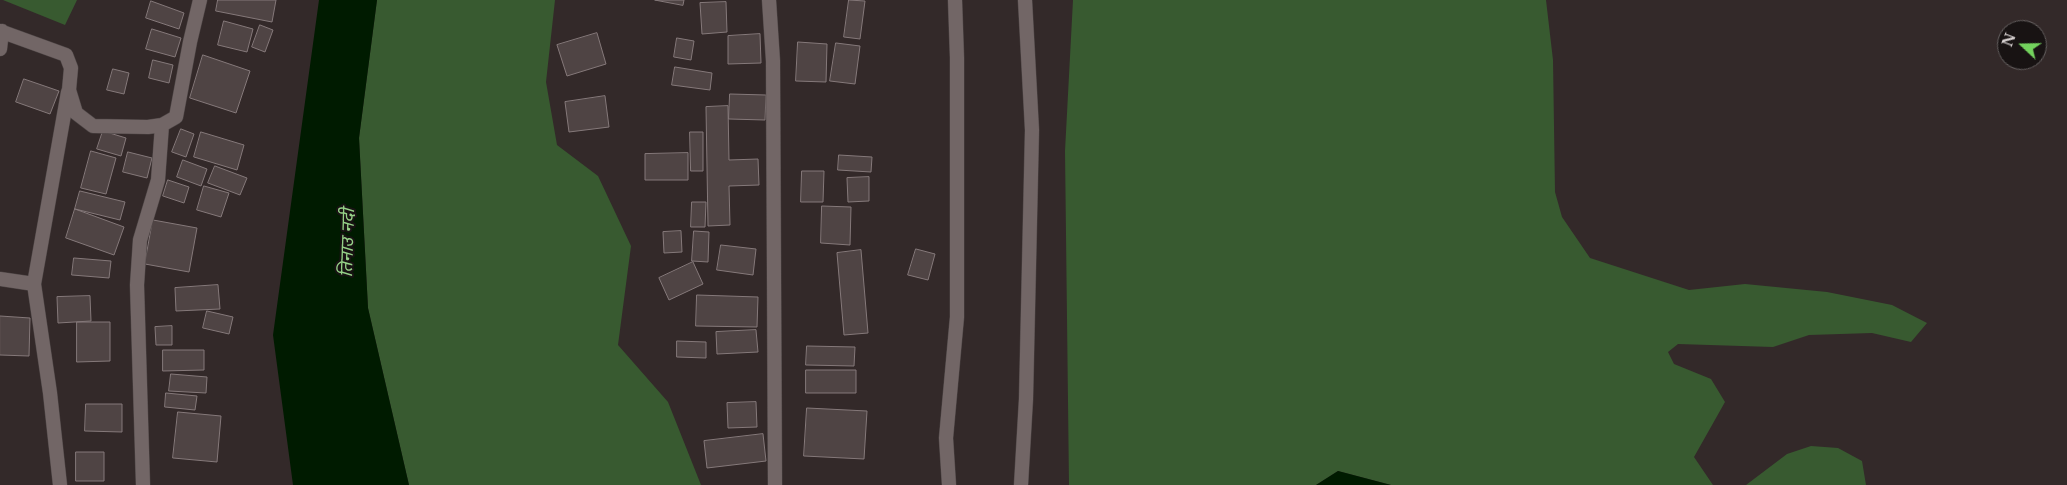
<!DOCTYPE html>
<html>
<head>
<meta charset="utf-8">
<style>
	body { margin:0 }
	#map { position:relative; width:2067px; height:485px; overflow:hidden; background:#332929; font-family:"Libre Baskerville",serif }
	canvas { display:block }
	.north { position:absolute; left:1997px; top:20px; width:50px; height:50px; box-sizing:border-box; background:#181313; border:1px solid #656060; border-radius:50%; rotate:291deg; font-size:14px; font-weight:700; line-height:20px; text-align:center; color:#d9d3d3 }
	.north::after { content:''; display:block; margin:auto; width:18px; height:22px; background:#73d25d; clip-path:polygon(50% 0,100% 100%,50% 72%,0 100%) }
</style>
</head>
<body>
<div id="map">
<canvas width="2067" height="485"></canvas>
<div class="north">N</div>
</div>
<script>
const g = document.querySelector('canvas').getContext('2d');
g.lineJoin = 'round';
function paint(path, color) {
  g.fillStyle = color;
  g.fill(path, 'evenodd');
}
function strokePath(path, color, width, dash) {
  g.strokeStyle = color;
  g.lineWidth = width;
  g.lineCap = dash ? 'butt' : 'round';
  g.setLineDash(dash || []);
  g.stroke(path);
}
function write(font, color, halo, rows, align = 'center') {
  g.font = font + ' "Libre Baskerville","Noto Sans Devanagari",serif';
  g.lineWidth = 4;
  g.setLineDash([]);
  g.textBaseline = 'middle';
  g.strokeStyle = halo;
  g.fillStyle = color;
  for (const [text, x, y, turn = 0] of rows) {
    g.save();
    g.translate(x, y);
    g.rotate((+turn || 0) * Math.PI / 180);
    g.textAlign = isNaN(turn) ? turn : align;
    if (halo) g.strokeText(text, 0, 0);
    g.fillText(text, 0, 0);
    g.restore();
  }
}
const green = new Path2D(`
	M3 0H77L65 25Z
	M377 0H555L546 82 557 145 598 176 631 246 618 345 668 402 701 485H409L368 308 359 138Z
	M1073 0H1546L1553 60 1555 192 1562 217 1590 258 1689 290 1745 284 1827 292 1892 305 1927 323 1911 342 1872 333 1809 335 1773 347 1678 344 1668 352 1674 364 1711 379 1725 402 1694 457 1713 485H1391L1338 471 1316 485H1069L1065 151Z
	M1811 446 1838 448 1862 461 1866 485H1746L1787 454Z`);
const water = new Path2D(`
	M319 0H377L359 138 368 308 409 485H293L273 335Z
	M1338 471 1391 485H1316Z`);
const building = new Path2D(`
	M218 0H276L272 22 216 11Z
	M655 0H684L683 5Z
	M849 0 865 1 860 39 844 37Z
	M151 1 184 13 179 29 146 18Z
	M726 2 727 32 702 34 700 3Z
	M224 21 253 29 247 52 218 45Z
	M260 25 273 30 265 52 252 47Z
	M152 29 181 38 175 57 146 49Z
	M597 33 606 64 567 76 557 45Z
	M760 34 761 63 728 64V36Z
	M677 38 694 41 691 60 674 57Z
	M798 42 827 44 826 82 796 81Z
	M836 43 860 46 855 84 830 81Z
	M203 55 250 71 236 113 190 98Z
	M153 60 173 65 169 83 149 78Z
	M675 67 712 73 710 90 672 85Z
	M113 69 129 73 124 94 107 90Z
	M24 79 59 91 50 114 16 102Z
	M730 94 766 95 765 120 729 119Z
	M605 96 609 127 569 132 565 102Z
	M728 106 729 160 758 159 759 185 729 186 730 225 708 226 706 107Z
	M181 129 194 134 186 157 172 152Z
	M103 131 126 138 121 156 97 149Z
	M201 132 244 145 237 170 194 157Z
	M690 132H703V171H691Z
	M91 151 116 158 106 194 81 188Z
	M128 152 152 158 147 178 123 172Z
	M688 153V180H645V154Z
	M839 155 872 157 871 172 838 170Z
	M183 160 207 169 201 186 177 177Z
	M215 166 247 178 240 195 208 183Z
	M802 171H824L823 202H801Z
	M869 177V201L848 202 847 178Z
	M168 180 189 187 184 203 163 196Z
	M204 186 229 193 221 217 197 210Z
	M80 191 125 202 120 220 75 209Z
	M692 202H706L705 227H691Z
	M822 206 851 207 850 245 821 243Z
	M75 209 124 227 114 255 66 238Z
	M153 220 197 228 189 272 145 264Z
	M681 231 682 252 664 253 663 232Z
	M694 231 709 232 708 262 692 261Z
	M721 245 756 249 753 275 717 270Z
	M916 249 935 254 928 280 908 275Z
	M861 250 868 333 844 335 837 253Z
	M74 258 111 261 109 278 72 275Z
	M693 262 703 284 669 300 659 278Z
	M218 285 220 309 176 311 175 288Z
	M697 295 758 297 757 327 696 326Z
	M90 296 91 321 58 323 57 297Z
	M207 311 233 317 229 334 203 328Z
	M0 316 30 318 29 356 0 355Z
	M77 322H110V361L77 362Z
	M172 326V345H156L155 327Z
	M756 330 758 352 717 354 716 332Z
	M677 341 706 342V358L677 357Z
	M807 346 855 347 854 366 806 365Z
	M163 350H204V370L163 371Z
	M806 370H856V393H806Z
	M171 374 207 377 206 393 169 391Z
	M166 393 197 396 195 410 165 407Z
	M756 402 757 427 728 428 727 403Z
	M86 404H122V432L85 431Z
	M807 408 867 411 864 459 804 456Z
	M178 412 221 416 217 462 173 458Z
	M763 434 766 461 707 468 704 441Z
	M76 452H104V481H76Z`);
const minor = new Path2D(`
	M769 0 773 61 775 485
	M0 31 66 55 71 68 69 90 76 113 93 126 148 127 162 125 176 117 190 42 200 0
	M0 49 2 31
	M0 279 34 284 50 393 60 485
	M34 284 68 92
	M143 485 137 285 140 240 158 180 162 125
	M949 485 946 438 957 317V58L955 0`);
const tertiary = new Path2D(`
	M1021 485 1026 399 1032 130 1025 0`);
const waterNames = [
	["तिनाउ नदी",348,243,-88]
];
paint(green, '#385a30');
paint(water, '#001b00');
paint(building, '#4f4444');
strokePath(building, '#85797a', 1);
strokePath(minor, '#4c4444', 15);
strokePath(tertiary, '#4c4444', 15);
strokePath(minor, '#726666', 14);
strokePath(tertiary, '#726666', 14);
write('italic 18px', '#96d288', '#181313', waterNames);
</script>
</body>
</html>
